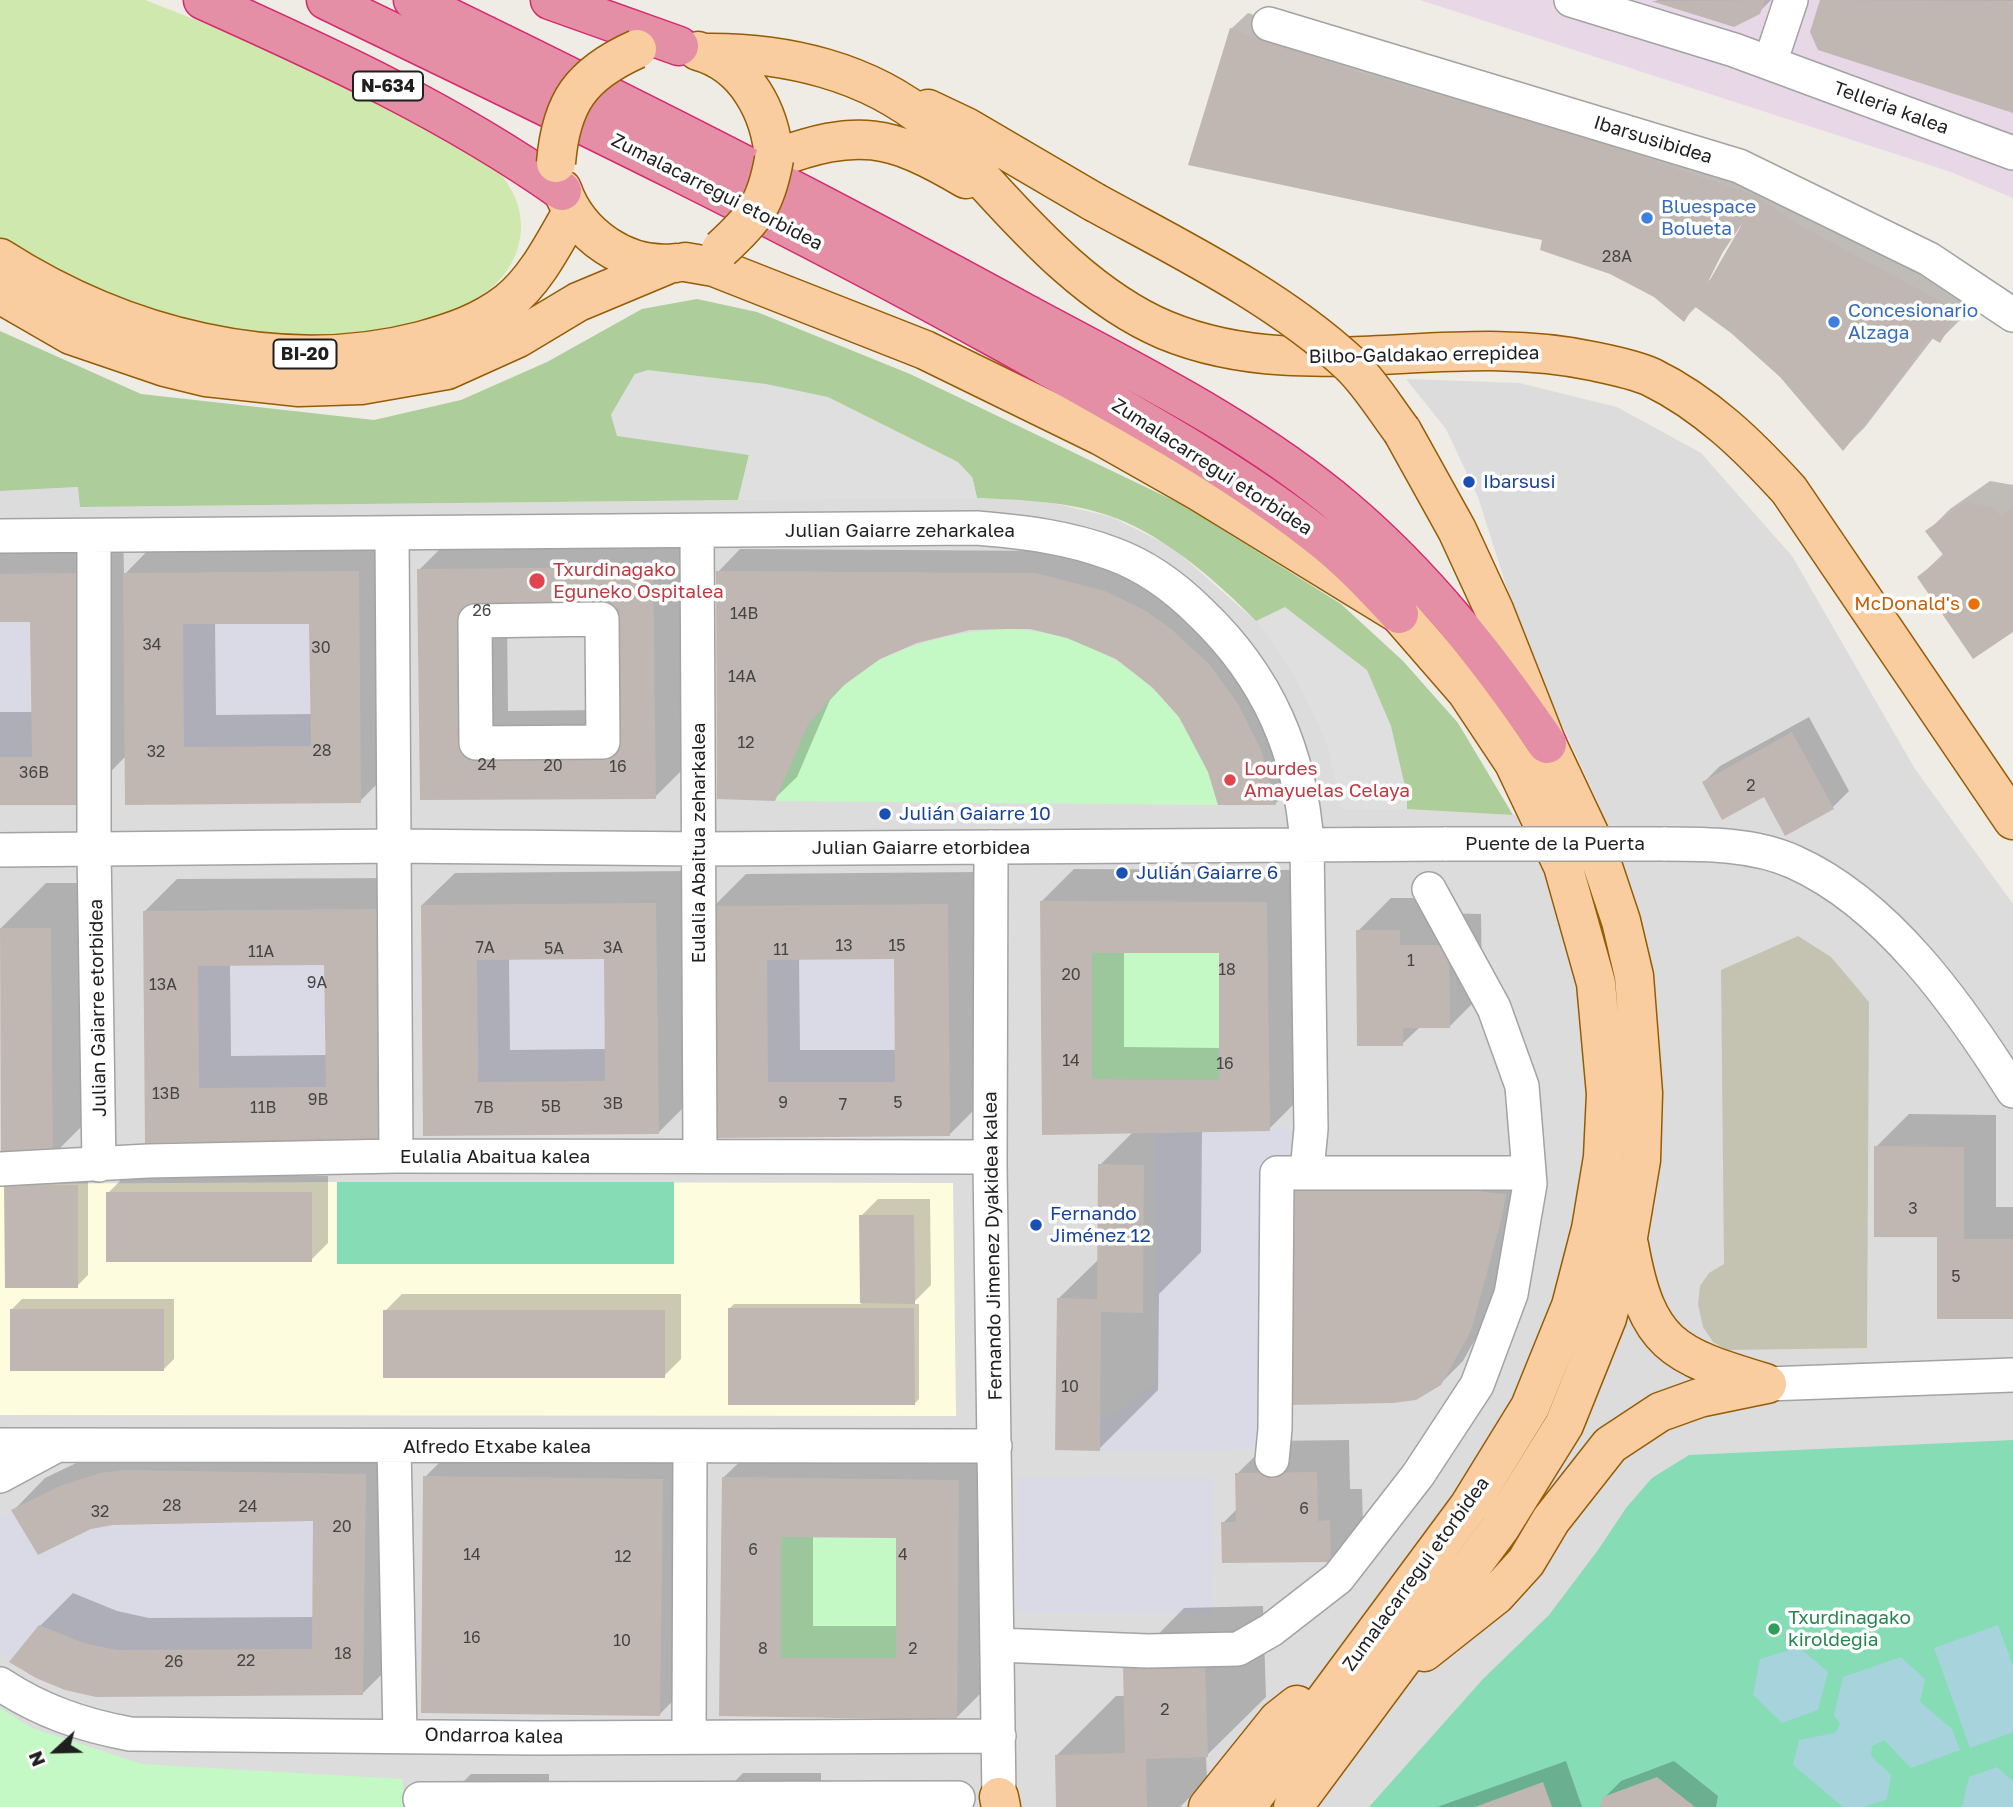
<!DOCTYPE html>
<html>
<head>
<meta charset="utf-8">
<style>
	body { margin:0 }
	#map { position:relative; width:2013px; height:1807px; overflow:hidden; background:#efebe5; font-family:"Golos Text",sans-serif }
	canvas { display:block }
	.north { position:absolute; left:21px; top:1716px; width:70px; height:70px; -webkit-text-stroke:5px #fff; paint-order:stroke; rotate:248deg; font-size:19px; font-weight:700; line-height:28px; text-align:center; color:#1f1f1f }
	.north::after { content:''; display:block; margin:auto; width:24px; height:32px; background:#1f1f1f; clip-path:polygon(50% 0,100% 100%,50% 72%,0 100%) }
</style>
</head>
<body>
<div id="map">
<canvas width="2013" height="1807"></canvas>
<div class="north">N</div>
</div>
<script>
const g = document.querySelector('canvas').getContext('2d');
g.lineJoin = 'round';
function paint(path, color) {
  g.fillStyle = color;
  g.fill(path, 'evenodd');
}
function strokePath(path, color, width, dash) {
  g.strokeStyle = color;
  g.lineWidth = width;
  g.lineCap = dash ? 'butt' : 'round';
  g.setLineDash(dash || []);
  g.stroke(path);
}
function write(font, color, halo, rows, align = 'center') {
  g.font = font + ' "Golos Text",sans-serif';
  g.lineWidth = 7;
  g.setLineDash([]);
  g.textBaseline = 'middle';
  g.strokeStyle = halo;
  g.fillStyle = color;
  for (const [text, x, y, turn = 0] of rows) {
    g.save();
    g.translate(x, y);
    g.rotate((+turn || 0) * Math.PI / 180);
    g.textAlign = isNaN(turn) ? turn : align;
    if (halo) g.strokeText(text, 0, 0);
    g.fillText(text, 0, 0);
    g.restore();
  }
}
const residential = new Path2D(`
	M1406 379 1519 383 1617 407 1701 453 1792 556 1915 769 2013 904V1807H0V491L79 487 81 507 738 500 749 455 977 498 1040 500 1112 517 1172 547 1259 624 1285 607 1407 795V808L1513 815 1600 807 1524 642 1478 497 1446 429Z`);
const industrial = new Path2D(`
	M1420 0H2013V198L1951 172Z`);
const education = new Path2D(`
	M337 1182 953 1183 956 1416 0 1415V1184Z`);
const construction = new Path2D(`
	M1798 936 1831 957 1869 1002 1867 1348 1727 1350 1713 1342 1703 1327 1698 1304 1700 1286 1709 1273 1724 1264 1721 970Z`);
const grass = new Path2D(`
	M0 0H145L275 51 471 147C498 167 522 193 521 229 516 337 313 345 235 332 211 328 187 319 164 313 145 308 125 304 107 297 70 282 35 258 0 239Z`);
const forest = new Path2D(`
	M697 299 757 312 910 374 1183 505 1341 604 1403 661 1458 723 1513 815 1407 809V795C1331 707 1222 557 1113 517 1069 501 1022 500 977 498L972 477 635 374 611 415 749 455 738 500 80 507 78 487 0 491V331L141 394 374 420 461 400 547 362 642 309Z`);
const park = new Path2D(`
	M1007 629C1111 631 1196 705 1218 805L775 801C784 776 794 750 807 727 848 658 933 632 1007 629Z
	M1092 953H1219V1080L1092 1079Z
	M781 1537 896 1538V1658H781Z
	M0 1708 32 1728 142 1764 403 1779V1807H0Z`);
const pitch = new Path2D(`
	M337 1182H674V1264H337Z
	M2013 1440V1807H1369L1483 1679 1549 1615 1598 1550 1626 1508 1652 1478 1689 1455Z`);
const parking = new Path2D(`
	M648 370 766 384 828 397 958 462 972 477 977 498 738 500 749 455 617 436 611 415 635 374Z
	M1285 607 1367 670 1391 726 1407 795V809H1341L1327 746 1318 723 1292 671 1256 621Z`);
const plaza = new Path2D(`
	M0 622H30L32 757H0Z
	M183 624H309L311 746 184 747Z
	M604 959 605 1081 478 1082 477 960Z
	M894 959 895 1082H768L767 960Z
	M324 965 326 1087 199 1088 198 966Z
	M1298 1128 1288 1190 1292 1405 1275 1429 1252 1448 1220 1451H1100V1416L1116 1414 1157 1381 1155 1133Z
	M1019 1476 1214 1478 1212 1614 1017 1612Z
	M11 1510 38 1555 91 1529 113 1525 313 1521 312 1649 116 1650 84 1643 39 1625 9 1662 0 1652V1518Z`);
const water = new Path2D(`
	M1998 1625 2013 1666V1732L1970 1748 1934 1648Z
	M1799 1647 1828 1672 1818 1710 1782 1723 1753 1695 1760 1659Z
	M1901 1657 1925 1679 1920 1702 1952 1729 1960 1750 1911 1768 1884 1740 1872 1746 1871 1756 1891 1775 1887 1799 1863 1807H1843L1793 1765 1799 1740 1835 1733 1840 1724 1834 1715 1843 1677Z
	M1997 1767 2013 1781V1807H1962L1969 1777Z`);
const shadow = new Path2D(`
	M1655 0H1771L1759 12 1734 25Z
	M1822 0H2013V111L1812 32Z
	M1248 13 1372 55 1596 119 1980 288 1962 318 1940 340 1934 337 1865 427 1843 449 1781 376 1732 331 1697 306 1684 319 1655 295 1231 29ZM1741 225 1743 226 1711 281 1709 280 1722 252Z
	M1990 481 2013 485V629L1919 577 1944 553 1928 531 1950 509Z
	M123 528 124 575 157 541 391 539 393 768 360 801 126 756 80 803 0 804V712H33L32 620H0V529ZM215 622H311L312 714 216 715Z
	M685 535 688 764 655 797 421 799 419 570 452 537ZM603 618 604 710 508 711 507 619Z
	M740 549 1059 551 1106 561 1193 606 1298 781 1276 803H1219L1210 771 1180 716 1154 687 1117 658 1068 636 1030 628 970 629 917 641 879 658 847 682 830 700 797 777 774 799 718 572Z
	M1809 717 1849 791 1833 807 1704 782 1720 766Z
	M1074 869 1299 870 1302 1096 1269 1129 1202 1130 1201 1252 1159 1294 1158 1390 1099 1449 1058 1299 1099 1259 1100 1165 1133 1132 1043 1133 1041 902ZM1124 951 1221 952V1048L1124 1047Z
	M688 871 691 1100 658 1133 425 1134 422 905 455 873ZM606 957V1049L510 1050 509 958Z
	M980 872 982 1102 950 1134 716 1136 713 907 746 874ZM799 958H896L897 1050H800Z
	M411 878 413 1107 380 1139 147 1141 144 912 177 879ZM326 963 327 1055 231 1056 230 964Z
	M46 883H96L98 1110 52 1156 0 929Z
	M1391 898H1432V913L1481 914 1482 994 1449 1027H1420L1402 1044 1358 931Z
	M1909 1114 1996 1115V1207H2013V1317L1939 1235 1876 1147Z
	M1312 1168 1527 1172 1493 1307 1463 1361 1440 1384 1290 1190Z
	M88 1175V1275L77 1286 6 1185Z
	M125 1176H328V1243L311 1260 108 1193Z
	M878 1199H930L931 1285 912 1304H919V1399L914 1404 729 1309 734 1304H861V1216Z
	M402 1294H681V1359L664 1376 385 1311Z
	M22 1299H174V1359L163 1370 11 1310Z
	M1349 1440 1350 1489H1362L1363 1527 1331 1560 1223 1523 1238 1508 1237 1474 1270 1441Z
	M398 1442 395 1661 362 1694 96 1695 40 1626 73 1593 117 1611 149 1618 314 1617 315 1519 13 1511 45 1478 95 1454Z
	M458 1444 695 1447 692 1681 660 1714 425 1477Z
	M757 1445 991 1448 989 1685 956 1718 721 1714 724 1477ZM813 1536H898V1626H813Z
	M1263 1606 1266 1697 1206 1756 1207 1780 1180 1807H1058L1056 1756 1116 1696H1126L1125 1668 1184 1608Z
	M1566 1761 1582 1807H1437Z
	M1674 1761 1718 1796 1716 1807H1602L1604 1798 1621 1781Z
	M743 1773H821V1807L711 1806Z
	M471 1774H549V1807H438Z`);
const building = new Path2D(`
	M1765 0 1760 14 1734 27 1651 1Z
	M1820 0 2013 1V113L1818 50 1810 32Z
	M1230 28 1355 71 1578 135 1758 196 1791 220 1959 311 1940 343 1930 337 1889 394 1843 451 1780 377 1731 333 1694 306 1684 322 1654 297 1610 274 1540 250 1542 240 1188 165ZM1745 219 1707 285H1706L1723 252Z
	M1966 502 1993 507 2000 515 2013 506V632L1973 659 1917 577 1944 556 1925 531Z
	M653 567 656 799 420 800 417 569ZM602 619 603 742 476 743 475 621Z
	M359 571 361 803 125 805 123 573ZM183 624H309L311 746 184 747Z
	M716 571 1036 573 1105 591 1146 611 1170 628 1210 665 1238 704 1261 750 1276 805H1218L1208 772 1179 717 1153 688 1116 659 1067 638 1030 629H1007L970 630 917 643 880 659 840 688 808 725 775 801 717 799Z
	M78 573 80 805H0V757H32L30 622H0V574Z
	M1792 732 1834 809 1785 836 1764 797 1722 820 1702 782Z
	M1040 901 1267 902 1270 1131 1042 1135ZM1092 953H1219V1080L1092 1079Z
	M656 903 659 1134 423 1136 421 905ZM604 959 605 1081 478 1082 477 960Z
	M948 904 950 1136 714 1138 712 906ZM894 959 895 1082H768L767 960Z
	M379 909 381 1141 145 1143 143 911ZM324 965 326 1087 199 1088 198 966Z
	M0 928H51L53 1158H1Z
	M1356 930H1400V945H1449L1450 1028H1403V1046H1357Z
	M1874 1146 1964 1147V1239H2013V1319H1937V1237H1874Z
	M1098 1164 1144 1165 1143 1313 1101 1312 1100 1451 1055 1450 1057 1298 1097 1299Z
	M1483 1183 1482 1192 1506 1194 1501 1221 1471 1331 1441 1385 1416 1400 1393 1403 1292 1405 1288 1190Z
	M4 1184 78 1185V1288H5Z
	M106 1192H312V1262H106Z
	M859 1215H914L915 1304 860 1303Z
	M728 1308H914L915 1405H728Z
	M10 1309H164V1371H10Z
	M383 1310H665V1378H383Z
	M125 1470 366 1474 363 1695 96 1697 65 1690 36 1678 9 1662 39 1625 84 1643 116 1650 312 1649 313 1521 113 1525 91 1529 38 1555 11 1510 60 1486 100 1473Z
	M1317 1472 1318 1521 1330 1520 1331 1562 1222 1563 1221 1522H1236L1235 1473Z
	M423 1476 663 1479 660 1716 421 1713Z
	M722 1477 959 1480 957 1720 719 1716ZM781 1537 896 1538V1658H781Z
	M1205 1664 1208 1757 1146 1759 1147 1807H1056L1055 1755 1125 1753 1123 1667Z
	M1657 1777 1695 1807H1600L1603 1797Z
	M1543 1782 1552 1807H1475Z`);
const minor = new Path2D(`
	M1571 0 1734 50 2013 153
	M1269 24 1739 166 1929 259 2013 315
	M1770 63 1791 0
	M697 531 700 1156
	M392 533 396 1156
	M0 536 977 528C1024 532 1068 537 1113 554 1146 566 1176 588 1201 613 1268 677 1301 753 1307 845L1311 1129 1307 1171
	M94 536V850L99 1165
	M602 619 603 742 476 743 475 621Z
	M1663 844C1706 844 1754 844 1794 862 1888 904 1960 1007 2013 1091
	M991 847 990 1165 999 1797
	M0 850 395 846 700 849 1447 844
	M0 1169 148 1161 396 1156 990 1157
	M1767 1384 2013 1375
	M0 1445 995 1446
	M394 1447 400 1735
	M1272 1460 1275 1429 1277 1173H1529
	M0 1476 54 1447
	M998 1645 1148 1651 1238 1649 1271 1630 1338 1578 1418 1475 1477 1385 1511 1294 1530 1184 1522 1086 1494 1008 1429 889
	M0 1684C41 1711 82 1725 130 1734L537 1738 999 1736
	M689 1737 690 1446
	M420 1799 958 1798`);
const major = new Path2D(`
	M698 51C746 64 771 113 774 159 858 128 890 134 966 179
	M705 53C785 52 868 71 930 123 950 140 967 162 985 182 1035 237 1094 300 1165 330 1302 387 1451 330 1592 361 1611 365 1633 369 1651 377 1706 404 1748 445 1789 490L2013 820
	M928 109 966 127 1094 202
	M562 189C578 235 626 269 676 263
	M0 258C122 336 278 378 421 341 453 332 481 323 508 302 536 280 554 243 572 212
	M685 262 714 267 925 350 1101 436 1200 492 1399 614 1466 691 1514 763 1563 866 1596 983 1606 1094 1603 1157 1591 1229 1571 1306 1530 1407 1469 1506 1246 1807
	M0 294 71 335 165 367 206 377 299 387 361 385 447 370 518 338 578 302 669 264
	M1629 1245C1647 1345 1672 1355 1765 1383
	M1424 1652 1496 1595 1526 1562 1551 1520 1610 1445 1660 1412 1699 1398 1767 1384
	M999 1797 1001 1807
	M1208 1807 1278 1720 1297 1705
	M1293 1807 1500 1528 1564 1425 1607 1318 1628 1237 1641 1160 1643 1093 1634 976 1621 921 1598 852 1547 744 1494 610 1457 530 1402 431`);
const highway = new Path2D(`
	M203 0C328 56 450 112 562 191
	M326 0C554 110 783 220 1005 343 1112 403 1222 461 1318 536 1348 559 1374 587 1399 614
	M413 0C618 99 821 202 1021 311 1130 370 1250 428 1345 509 1425 577 1488 657 1547 744
	M550 0 679 46`);
const minorBridge = new Path2D(`
	M1447 844H1663`);
const majorBridge = new Path2D(`
	M556 163C561 102 581 74 637 49
	M1094 202C1180 249 1278 297 1350 364 1370 383 1386 410 1402 431
	M721 249C755 218 766 204 774 159`);
const markers = [
	[1647,218,7,"#3f7fe0"],
	[1834,322,7,"#3f7fe0"],
	[1469,482,7,"#1a4fb4"],
	[537,581,9,"#e0444e"],
	[1974,604,7,"#e8710a"],
	[1230,780,7,"#e0444e"],
	[885,814,7,"#1a4fb4"],
	[1122,873,7,"#1a4fb4"],
	[1036,1225,7,"#1a4fb4"],
	[1774,1629,7,"#2e9e5b"]
];
const numberNames = [
	["28A",1617,257],
	["26",482,611],
	["14B",744,614],
	["34",152,645],
	["30",321,648],
	["14A",742,677],
	["12",746,743],
	["28",322,751],
	["32",156,752],
	["24",487,765],
	["20",553,766],
	["16",618,767],
	["36B",34,773],
	["2",1751,786],
	["13",844,946],
	["15",897,946],
	["7A",485,948],
	["3A",613,948],
	["5A",554,949],
	["11",781,950],
	["11A",261,952],
	["1",1411,961],
	["18",1227,970],
	["20",1071,975],
	["9A",317,983],
	["13A",163,985],
	["14",1071,1061],
	["16",1225,1064],
	["13B",166,1094],
	["9B",318,1100],
	["9",783,1103],
	["5",898,1103],
	["3B",613,1104],
	["7",843,1105],
	["5B",551,1107],
	["11B",263,1108],
	["7B",484,1108],
	["3",1913,1209],
	["5",1956,1277],
	["10",1070,1387],
	["28",172,1506],
	["24",248,1507],
	["6",1304,1509],
	["32",100,1512],
	["20",342,1527],
	["6",753,1550],
	["14",472,1555],
	["4",903,1555],
	["12",623,1557],
	["16",472,1638],
	["10",622,1641],
	["8",763,1649],
	["2",913,1649],
	["18",343,1654],
	["22",246,1661],
	["26",174,1662],
	["2",1165,1710]
];
const shields = [
	[388,86,70],
	[305,354,63]
];
const shieldNames = [
	["N-634",388,86],
	["BI-20",305,354]
];
const streetNames = [
	["Telleria kalea",1891,108,20],
	["Ibarsusibidea",1653,140,17],
	["Zumalacarregui etorbidea",717,192,27],
	["Bilbo-Galdakao errepidea",1424,355,-1],
	["Zumalacarregui etorbidea",1212,467,33],
	["Julian Gaiarre zeharkalea",900,531],
	["Eulalia Abaitua zeharkalea",699,843,-90],
	["Puente de la Puerta",1555,844],
	["Julian Gaiarre etorbidea",921,848],
	["Julian Gaiarre etorbidea",98,1008,-91],
	["Eulalia Abaitua kalea",495,1157],
	["Fernando Jimenez Dyakidea kalea",993,1246,-91],
	["Alfredo Etxabe kalea",497,1447],
	["Zumalacarregui etorbidea",1416,1574,-54],
	["Ondarroa kalea",494,1736,1]
];
const shopNames = [
	["Bluespace",1661,207],
	["Bolueta",1661,229],
	["Concesionario",1848,311],
	["Alzaga",1848,333]
];
const transitNames = [
	["Ibarsusi",1483,482],
	["Julián Gaiarre 10",899,814],
	["Julián Gaiarre 6",1136,873],
	["Fernando",1050,1214],
	["Jiménez 12",1050,1236]
];
const healthNames = [
	["Txurdinagako",553,570],
	["Eguneko Ospitalea",553,592],
	["Lourdes",1244,769],
	["Amayuelas Celaya",1244,791]
];
const foodNames = [
	["McDonald's",1960,604]
];
const leisureNames = [
	["Txurdinagako",1788,1618],
	["kiroldegia",1788,1640]
];
paint(residential, '#dddcdc');
paint(industrial, '#e8d7e6');
paint(education, '#fefcdf');
paint(construction, '#c4c2b1');
paint(grass, '#cee8ad');
paint(forest, '#adcd9b');
paint(park, '#c4f8c4');
paint(pitch, '#85dcb5');
paint(parking, '#dfdfdf');
paint(plaza, '#d9dae5');
paint(water, '#a7d3dc');
paint(shadow, '#0003');
paint(building, '#c0b7b2');
strokePath(minor, '#a3a3a3', 36);
strokePath(major, '#955c04', 41);
strokePath(highway, '#d62970', 41);
strokePath(minor, '#fff', 33);
strokePath(major, '#f9cda0', 38);
strokePath(highway, '#e48fa5', 38);
strokePath(minorBridge, '#a3a3a3', 36, []);
strokePath(majorBridge, '#955c04', 41, []);
strokePath(minorBridge, '#fff', 33);
strokePath(majorBridge, '#f9cda0', 38);
for (const [x, y, r, color] of markers) {
  const dot = new Path2D();
  dot.arc(x, y, r, 0, 2 * Math.PI);
  g.fillStyle = color;
  g.fill(dot);
  strokePath(dot, '#fff', 2.5);
}
write('16px', '#474544', null, numberNames);
for (const [x, y, w] of shields) {
  const box = new Path2D();
  box.roundRect(x - w / 2, y - 14.5, w, 29, 5);
  g.fillStyle = '#fff';
  g.fill(box);
  strokePath(box, '#1f1f1f', 2);
}
write('bold 18px', '#1f1f1f', null, shieldNames);
write('19px', '#1f1f1f', '#fff', streetNames);
write('19px', '#366cbe', '#fff', shopNames, 'left');
write('19px', '#164399', '#fff', transitNames, 'left');
write('19px', '#be3a42', '#fff', healthNames, 'left');
write('19px', '#c56008', '#fff', foodNames, 'right');
write('19px', '#27864d', '#fff', leisureNames, 'left');
</script>
</body>
</html>
